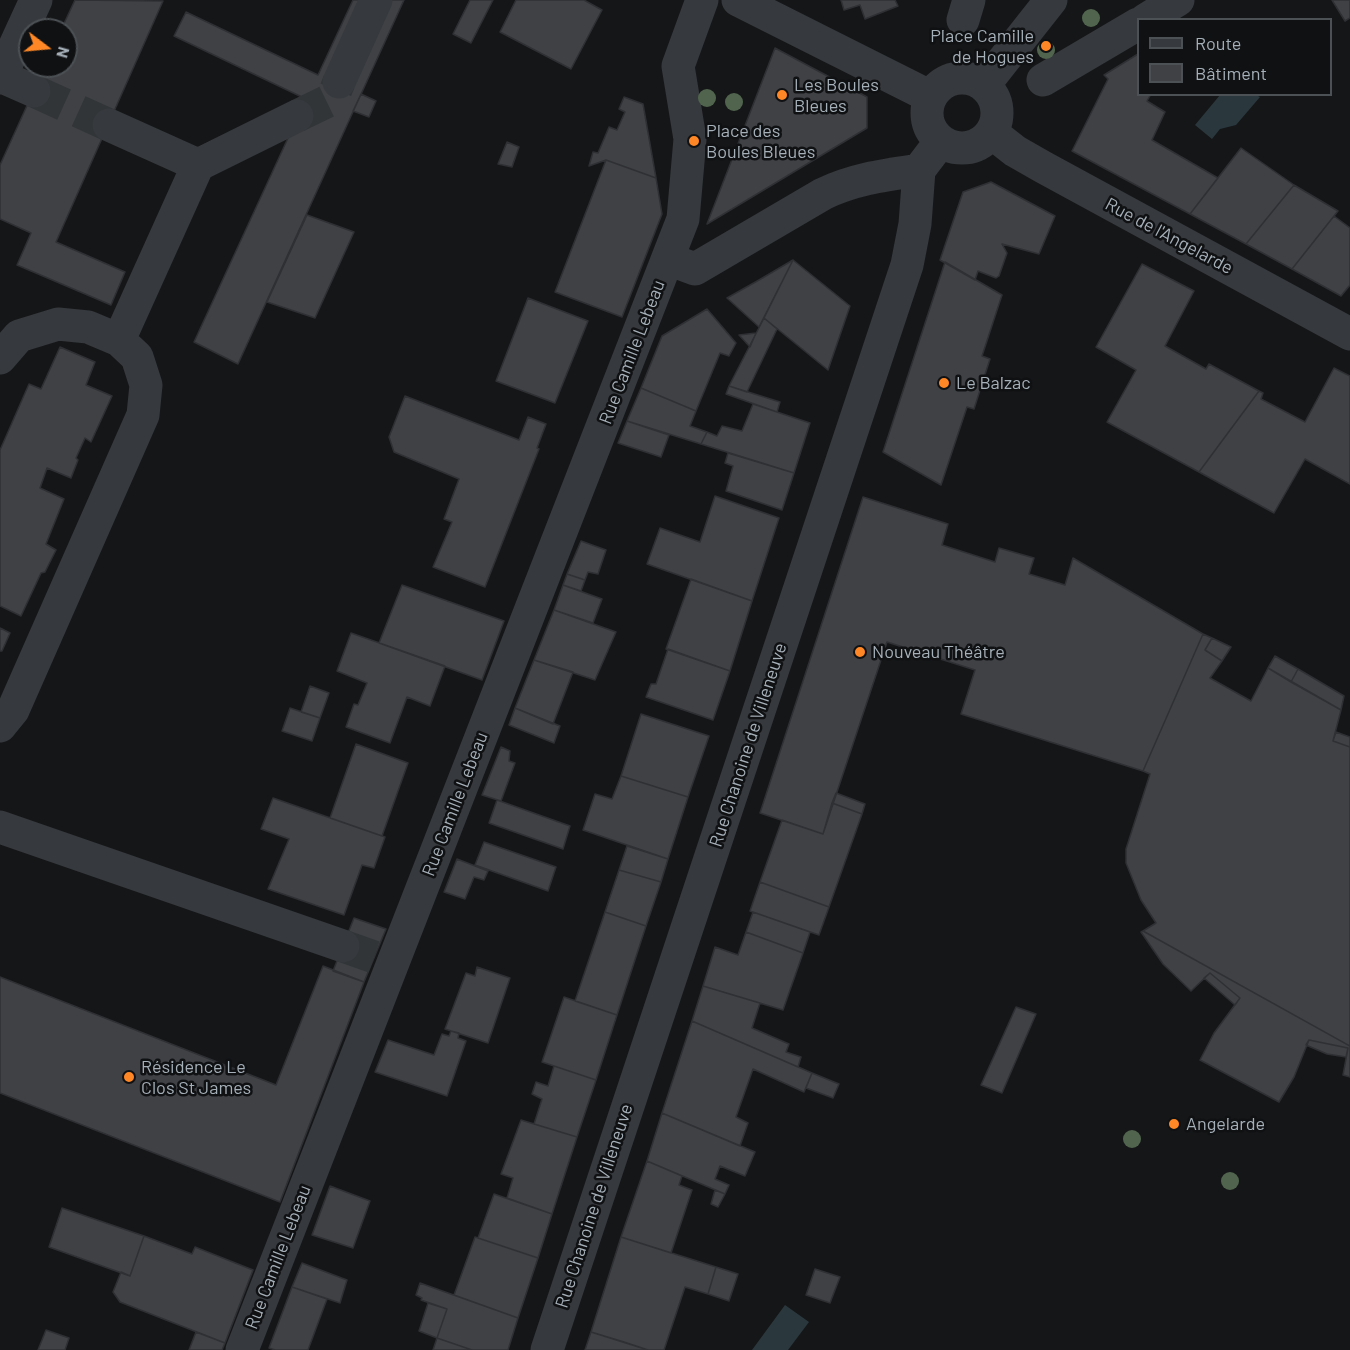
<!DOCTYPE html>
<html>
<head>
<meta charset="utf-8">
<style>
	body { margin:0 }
	#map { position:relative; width:1350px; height:1350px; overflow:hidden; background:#151618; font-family:Barlow,sans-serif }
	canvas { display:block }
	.legend { position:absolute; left:1137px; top:18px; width:195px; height:78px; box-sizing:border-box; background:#101113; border:2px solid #4c5155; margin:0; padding:8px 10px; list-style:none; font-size:18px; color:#a6b0b9 }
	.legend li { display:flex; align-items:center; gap:12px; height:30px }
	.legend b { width:30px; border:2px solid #4c5155 }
	.north { position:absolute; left:18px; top:18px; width:60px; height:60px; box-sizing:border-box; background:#101113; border:2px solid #4c5155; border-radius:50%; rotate:106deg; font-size:16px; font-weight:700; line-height:24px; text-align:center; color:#a6b0b9 }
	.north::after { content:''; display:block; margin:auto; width:21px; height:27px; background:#ff8726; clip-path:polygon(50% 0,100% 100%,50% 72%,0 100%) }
</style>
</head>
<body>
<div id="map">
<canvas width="1350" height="1350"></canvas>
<ul class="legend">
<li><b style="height:8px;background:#36393d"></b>Route</li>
<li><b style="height:16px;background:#3f4145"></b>Bâtiment</li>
</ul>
<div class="north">N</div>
</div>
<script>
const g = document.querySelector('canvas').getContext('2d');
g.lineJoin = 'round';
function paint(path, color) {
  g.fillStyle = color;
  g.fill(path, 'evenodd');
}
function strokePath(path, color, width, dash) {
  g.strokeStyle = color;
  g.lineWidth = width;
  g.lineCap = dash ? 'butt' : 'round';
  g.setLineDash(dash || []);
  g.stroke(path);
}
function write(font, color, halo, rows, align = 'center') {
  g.font = font + ' Barlow,sans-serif';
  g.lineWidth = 5;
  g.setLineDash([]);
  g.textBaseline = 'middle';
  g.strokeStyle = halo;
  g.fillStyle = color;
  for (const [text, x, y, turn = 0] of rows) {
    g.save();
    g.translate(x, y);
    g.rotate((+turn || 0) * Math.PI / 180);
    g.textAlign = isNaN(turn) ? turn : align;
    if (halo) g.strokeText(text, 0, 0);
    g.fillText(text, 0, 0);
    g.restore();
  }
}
const water = new Path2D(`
	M1220 95H1256L1260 97 1236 125 1220 129 1212 139 1195 125Z
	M785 1305 809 1322 788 1350H752Z`);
const building = new Path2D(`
	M75 0 163 1 56 242 125 272 111 305 17 265 31 233 0 219V165L45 66H66V30H61Z
	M353 0H404L238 364 194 342 306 99 174 36 186 12 318 75Z
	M470 0H493L471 43 453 34Z
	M516 0H584L602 10 571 69 500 32Z
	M841 0H895L898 6 865 19 860 5 844 10Z
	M1332 0H1350V18L1345 21Z
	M775 48 867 97V128L707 224Z
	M1138 54V94H1151L1147 101 1165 112 1152 140 1218 178 1190 214 1072 151 1108 79 1104 75Z
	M361 94 376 101 369 117 353 111Z
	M624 97 643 104 656 178 606 160 589 166 593 152 598 153 609 127 617 130 625 112 619 109Z
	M507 142 519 147 512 167 498 164Z
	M1241 148 1294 185 1246 244 1190 214Z
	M606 160 656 178 662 214 622 317 555 292Z
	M991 182 1055 216 1039 254 1002 244 1007 253 999 276 996 278 978 271 975 280 940 260 963 192Z
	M1294 185 1338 211 1292 269 1246 244Z
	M307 215 354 232 315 318 267 302Z
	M1334 216 1350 228V285L1341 296 1292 269Z
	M793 260 759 327 727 298 759 280Z
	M793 260 850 306 828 370 764 318Z
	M945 262 1002 295 982 356 990 359 974 409 967 407 941 485 883 452Z
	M1142 264 1194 291 1165 346 1206 369 1209 364 1259 391 1199 472 1107 422 1136 370 1096 347Z
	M528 298 588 321 555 403 496 381Z
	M707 309 736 343 729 356 720 353 696 411 641 388 662 336Z
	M764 318 777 329 747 392 729 386Z
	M756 333 750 347 739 335Z
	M60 347 95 362 86 385 112 396 91 442 85 438 76 458 78 460 71 478 47 468 40 488 64 499 46 544 56 550 45 572 41 573 21 616 0 606V450L29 384 41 389Z
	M1334 368 1350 376V484L1305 459 1274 513 1199 472 1259 391 1263 393 1261 399 1305 422Z
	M729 386 780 402 777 412 726 394Z
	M641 388 696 411 690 426 707 432 701 444 627 421Z
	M405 396 519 440 528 417 546 424 537 448 539 449 485 587 433 567 452 522 444 519 459 479 394 452 389 437Z
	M753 404 810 423 794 473 701 444 707 432 717 436 722 426 742 431Z
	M627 421 669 435 661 457 618 443Z
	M728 453 794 473 782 510 726 491 733 466 725 463Z
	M715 496 779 518 752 601 647 564 660 528 700 542Z
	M863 497 948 524 942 545 995 562 999 548 1034 558 1029 574 1065 585 1073 558 1203 634 1143 771 961 714 975 670 887 642 823 834 760 813Z
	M581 541 606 550 598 574 588 572 585 580 567 574Z
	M567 574 585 580 581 591 563 585Z
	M691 579 752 601 730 671 666 649Z
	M402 585 504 621 482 680 379 643Z
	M563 585 602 599 593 623 554 610Z
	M554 610 616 632 595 680 534 660Z
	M0 628 10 633 2 651H0Z
	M351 633 445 666 430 706 407 697 390 743 346 727 354 704 358 705 367 683 337 671Z
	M1203 634 1212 638 1205 650 1222 661 1210 678 1251 701 1268 668 1341 710 1333 741 1350 747V1046L1143 931 1156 923 1141 900 1126 863V849L1150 774 1143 771Z
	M1212 638 1231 647 1222 661 1205 650Z
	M668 649 730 671 713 720 646 697 651 684H656Z
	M1275 656 1298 669 1291 682 1268 668Z
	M534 660 573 672 553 724 515 708Z
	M1298 669 1344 696 1341 710 1291 682Z
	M310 686 329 693 320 718 301 712Z
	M290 708 320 718 312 741 282 731Z
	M515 708 560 726 554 743 509 725Z
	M641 714 709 736 688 797 621 776Z
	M1336 732 1350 737V747L1333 741Z
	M356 744 408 763 382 836 330 818Z
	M501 747 510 751 509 761 515 763 501 801 482 795Z
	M621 776 688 797 668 859 583 830 595 794 612 799Z
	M836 793 865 804 862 814 832 803Z
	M273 798 385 837 374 868 362 865 344 915 268 889 289 839 261 829Z
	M497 800 570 826 563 849 489 823Z
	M832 803 862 814 829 907 760 882 782 820 823 834Z
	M484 842 556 867 548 891 475 865Z
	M627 846 668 859 661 882 619 870Z
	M457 859 488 871 484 880 474 877 465 899 444 892Z
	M619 870 661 882 646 926 605 912Z
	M760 882 829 907 819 935 750 911Z
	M605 912 646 926 617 1015 575 1001Z
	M753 912 810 932 803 953 746 932Z
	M354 918 386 929 364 982 333 971Z
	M1143 931 1350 1046V1077L1343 1075 1348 1048 1309 1040 1294 1077 1279 1102 1200 1060 1214 1033 1240 998 1210 973 1191 991 1163 964 1141 932Z
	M746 932 803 953 783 1010 703 986 715 947 738 955Z
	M323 966 364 982 280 1202 0 1093V977L276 1085Z
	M477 967 510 978 488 1043 445 1029 466 973 475 976Z
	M1210 973 1240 998 1235 1005 1204 978Z
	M703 986 760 1003 752 1028 789 1044 786 1052 801 1057 798 1067 692 1021Z
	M564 997 617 1015 596 1080 542 1062Z
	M1016 1007 1036 1014 1002 1093 981 1085Z
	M692 1021 812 1073 804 1092 753 1069 736 1117 748 1123 740 1146 662 1113Z
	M451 1031 459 1033 458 1038 466 1041 447 1096 375 1072 388 1040 434 1055 442 1034 449 1036Z
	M1309 1040 1348 1048 1346 1057 1327 1054 1306 1045Z
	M554 1066 596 1080 577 1137 534 1124 542 1099 532 1094 536 1082 548 1086Z
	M812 1073 839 1084 833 1098 806 1088Z
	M662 1113 755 1152 745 1176 720 1166 715 1179 729 1185 725 1194 647 1161Z
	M521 1120 577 1137 552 1214 507 1198 513 1178 501 1174Z
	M647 1161 682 1176 679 1185 692 1190 671 1253 621 1237Z
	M330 1186 370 1201 353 1248 312 1235Z
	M715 1190 725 1194 718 1207 711 1204Z
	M494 1194 552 1214 538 1258 478 1238Z
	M62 1208 144 1236 130 1276 49 1247Z
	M144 1236 192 1254 195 1247 253 1270 225 1343 120 1302 113 1292 121 1272 130 1276Z
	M475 1237 538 1258 518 1318 454 1295Z
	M621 1237 716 1267 708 1294 685 1287 664 1350H648L591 1332Z
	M302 1263 347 1280 340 1303 292 1287Z
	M716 1267 738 1274 729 1301 708 1294Z
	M815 1269 840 1277 830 1303 806 1295Z
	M420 1283 518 1318 508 1350H472L437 1338 447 1309 421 1300 422 1298 416 1295Z
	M292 1287 327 1299 308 1350H275L269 1348Z
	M428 1303 447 1309 437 1338 419 1331Z
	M46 1330 69 1338 65 1350H38Z
	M196 1332 225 1343 222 1350H189Z
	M591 1332 624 1342 648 1350H585Z
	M437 1338 472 1350H433Z`);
const minorTunnel = new Path2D(`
	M34 91 109 125
	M297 116 332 99 339 82
	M343 946 374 957`);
const minor = new Path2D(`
	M738 0 931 97
	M963 20 969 0
	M1145 20 1178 0
	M0 76 34 91
	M0 78 36 0
	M927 113a35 35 0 1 1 70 0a35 35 0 1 1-70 0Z
	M1043 80 1138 24
	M339 82 376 0
	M984 85 1051 0
	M109 125 198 165 119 340
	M992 133 1015 151 1043 167 1350 334
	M198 165 297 116
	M668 259 695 269 823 194C854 179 885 175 919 170
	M0 358 19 336 58 324 88 327 119 340 137 357 146 385 143 415 13 710 0 726
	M0 827 343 946
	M242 1350 683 219 690 139 678 66 702 0
	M547 1350 907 265 915 224 919 170 941 141`);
const trees = [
	[1091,18],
	[1046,50],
	[707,98],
	[734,102],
	[1132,1139],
	[1230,1181]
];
const markers = [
	[1046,46,6,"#ff8726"],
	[782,95,6,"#ff8726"],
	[694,141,6,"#ff8726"],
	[944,383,6,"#ff8726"],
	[860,652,6,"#ff8726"],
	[129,1077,6,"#ff8726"],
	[1174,1124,6,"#ff8726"]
];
const poiNames = [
	["Place Camille",1034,36,"right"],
	["de Hogues",1034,57,"right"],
	["Les Boules",794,85],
	["Bleues",794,106],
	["Place des",706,131],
	["Boules Bleues",706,152],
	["Le Balzac",956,383],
	["Nouveau Théâtre",872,652],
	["Résidence Le",141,1067],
	["Clos St James",141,1088],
	["Angelarde",1186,1124]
];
const streetNames = [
	["Rue de l'Angelarde",1169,236,28],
	["Rue Camille Lebeau",632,352,-69],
	["Rue Chanoine de Villeneuve",748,745,-72],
	["Rue Camille Lebeau",455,804,-69],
	["Rue Chanoine de Villeneuve",594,1206,-72],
	["Rue Camille Lebeau",278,1257,-69]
];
paint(water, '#2a383d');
paint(building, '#3f4145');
strokePath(building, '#2f3034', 1.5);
strokePath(minorTunnel, '#323538', 33, [33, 16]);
strokePath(minor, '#36393d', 33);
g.fillStyle = '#51654e';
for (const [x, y] of trees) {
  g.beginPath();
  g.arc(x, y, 9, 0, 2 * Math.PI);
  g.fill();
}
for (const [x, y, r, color] of markers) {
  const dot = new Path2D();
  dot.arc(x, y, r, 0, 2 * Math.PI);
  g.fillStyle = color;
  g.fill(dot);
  strokePath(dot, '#101113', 2);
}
write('18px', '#a6b0b9', '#101113', poiNames, 'left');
write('18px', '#a6b0b9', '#101113', streetNames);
</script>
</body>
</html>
